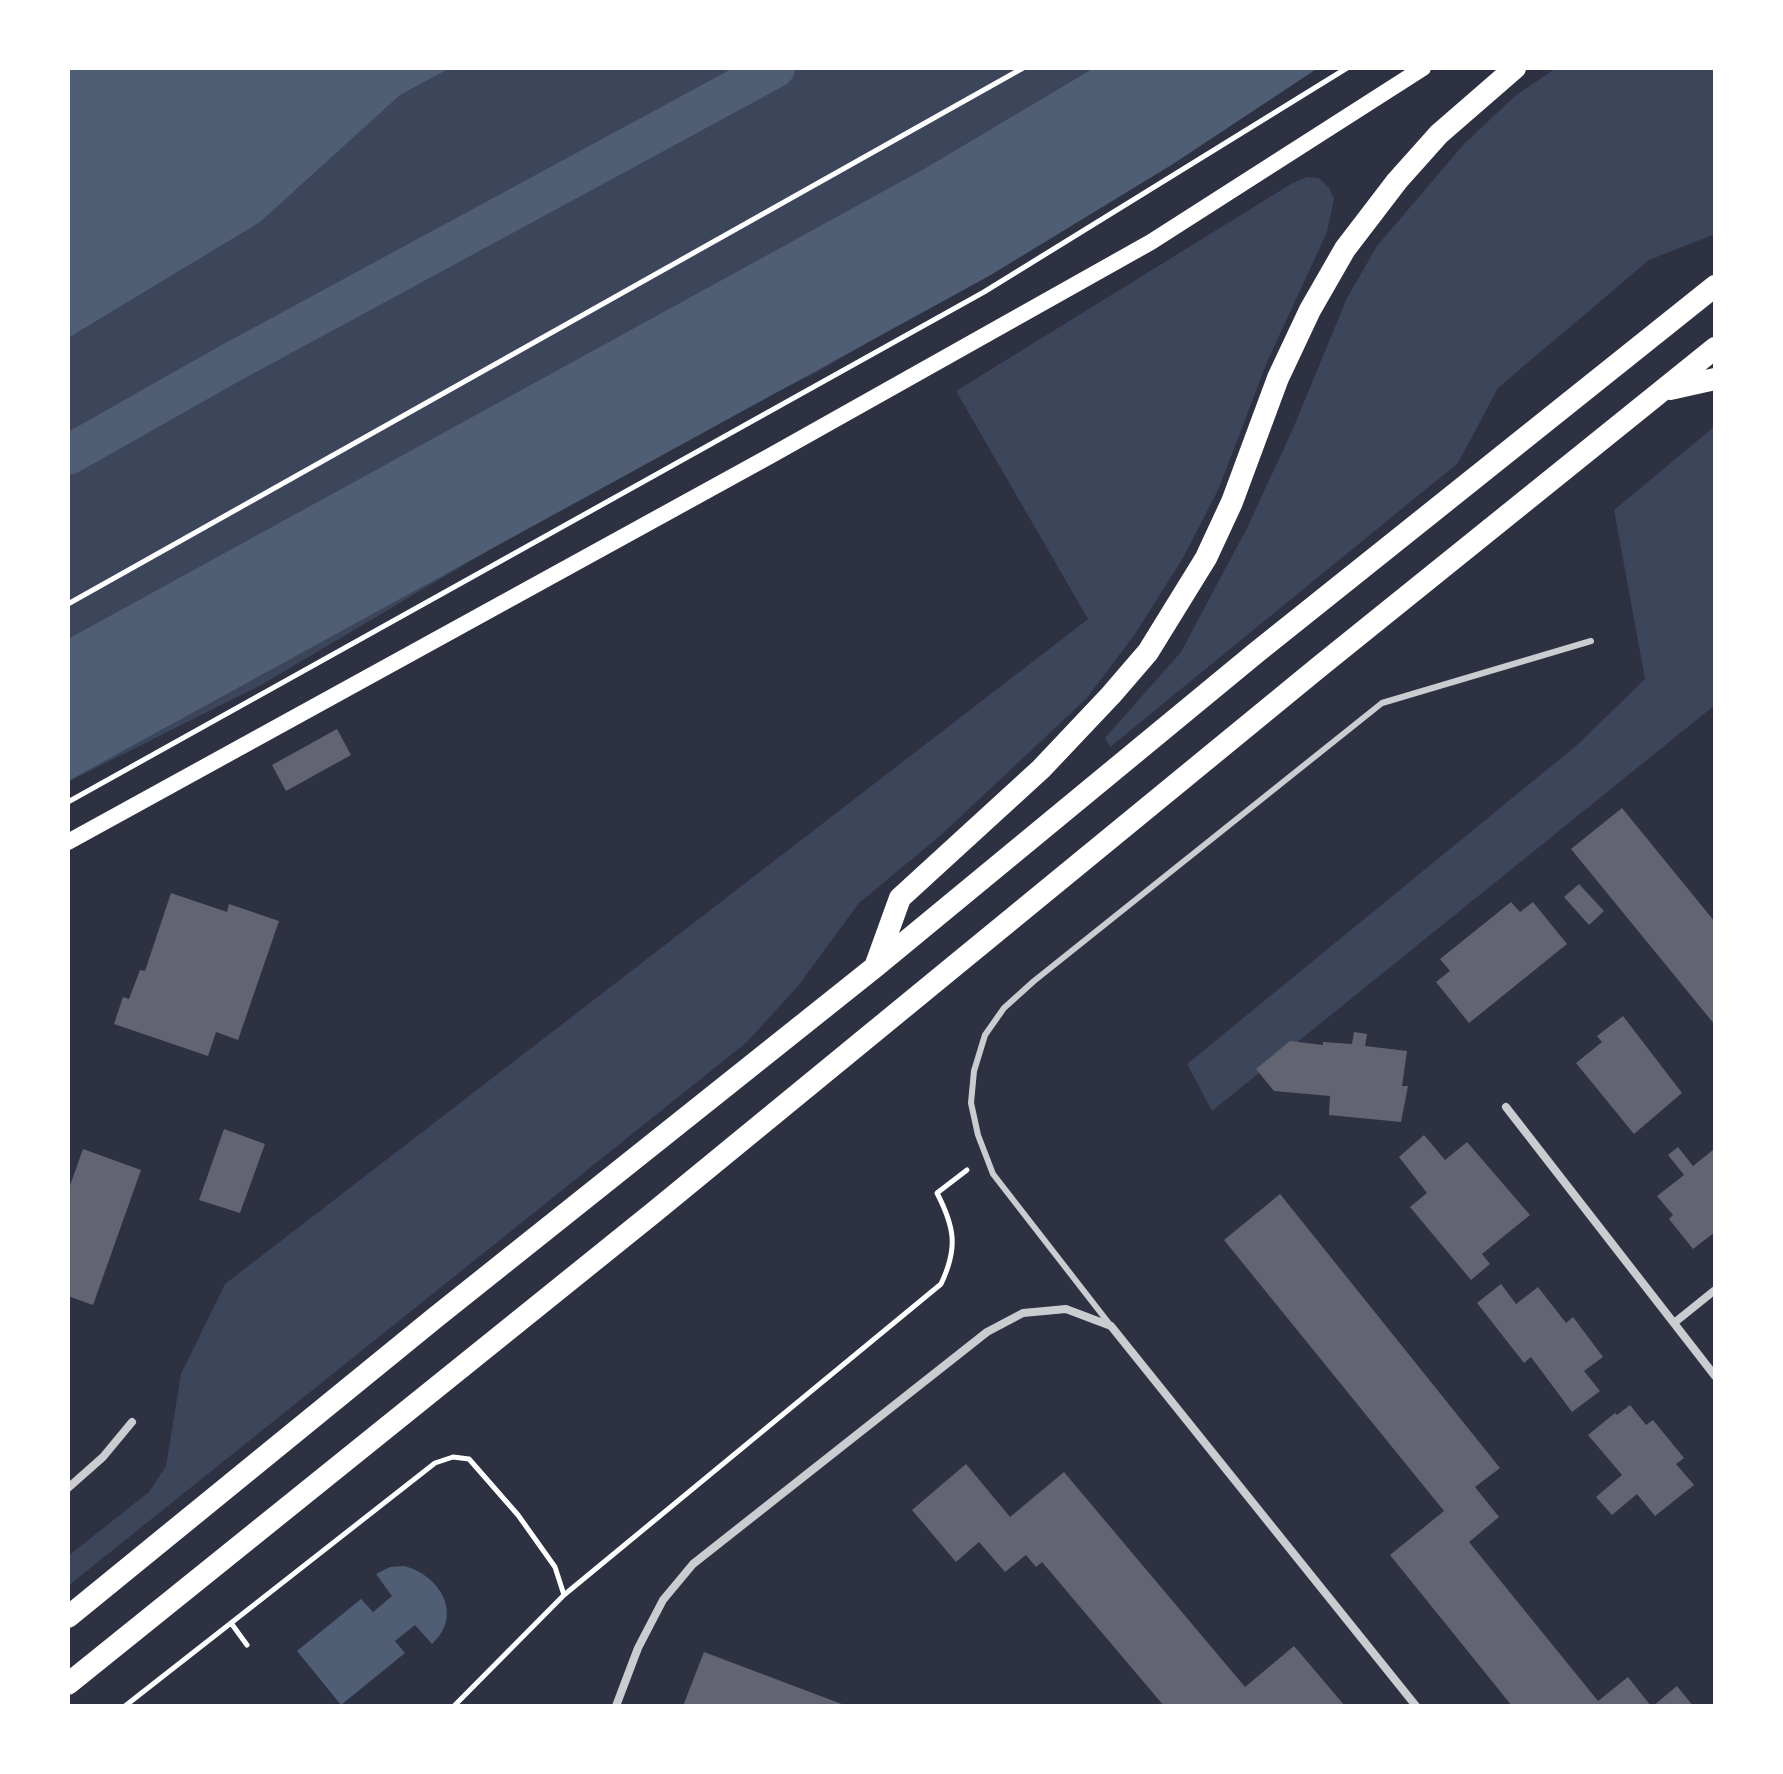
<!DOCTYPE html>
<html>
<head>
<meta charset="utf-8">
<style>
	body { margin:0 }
	#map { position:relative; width:1783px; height:1774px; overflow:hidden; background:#2d3142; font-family:Signika,sans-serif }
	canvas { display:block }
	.frame { position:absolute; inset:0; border:70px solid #fff; pointer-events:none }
</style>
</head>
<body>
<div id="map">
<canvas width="1783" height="1774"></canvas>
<div class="frame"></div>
</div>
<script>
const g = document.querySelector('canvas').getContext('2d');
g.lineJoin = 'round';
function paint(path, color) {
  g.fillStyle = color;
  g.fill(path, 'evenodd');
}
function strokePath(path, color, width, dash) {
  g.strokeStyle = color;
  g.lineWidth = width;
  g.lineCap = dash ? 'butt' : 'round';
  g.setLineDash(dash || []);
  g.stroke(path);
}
const green = new Path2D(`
	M68 68H1316L1056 233 815 373 641 460 263 684 68 782Z
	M1556 68H1715V234L1649 260 1498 388 1458 463 1110 747 1105 738 1181 652 1247 528 1292 431 1347 298 1377 246 1464 144 1515 96Z
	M1307 177 1319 178 1329 188 1334 199 1327 232 1267 362 1219 488 1183 558 1135 634 1087 698 941 835 859 903 798 986 747 1042 68 1586V1556L149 1492 166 1466 181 1374 225 1284 1088 619 956 391 1291 184Z
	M1715 426V705L1212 1111 1187 1064 1577 745 1645 679 1614 510Z`);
const water = new Path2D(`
	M68 68H450L400 95 260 222 68 338Z
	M1094 68H1318L1173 164 989 276 68 781V639L924 169Z
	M404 1566C440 1575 464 1615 432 1644L415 1625 395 1641 405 1653 341 1705 297 1651 361 1599 373 1612 392 1596 376 1574 390 1567Z`);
const canal = new Path2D(`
	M68 455 227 365 775 68`);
const building = new Path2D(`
	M337 729 351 755 286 791 272 765Z
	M1622 808 1715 922V1025L1571 849Z
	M1579 884 1604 911 1589 925 1564 897Z
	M171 893 227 912 229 904 279 921 238 1040 216 1032 208 1056 114 1024 123 997 129 999 140 970 145 971Z
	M1511 902 1520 912 1533 902 1567 944 1469 1023 1436 982 1450 971 1440 959Z
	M1623 1016 1682 1093 1634 1134 1576 1063 1602 1042 1597 1036Z
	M1354 1032 1367 1034 1365 1046 1407 1051 1402 1086H1408L1401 1122 1329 1115 1330 1096 1274 1091 1256 1069 1290 1041 1323 1045V1042L1352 1044Z
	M224 1129 265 1144 240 1213 199 1200Z
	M1424 1135 1445 1160 1467 1142 1530 1215 1482 1254 1490 1264 1471 1280 1410 1207 1427 1193 1399 1157Z
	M1678 1147 1693 1166 1713 1150 1715 1153V1232L1693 1249 1669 1219 1673 1215 1657 1196 1684 1175 1668 1155Z
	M83 1149 141 1170 93 1305 68 1296V1191Z
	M1280 1194 1500 1468 1475 1487 1499 1517 1469 1542 1598 1701 1628 1677 1651 1706H1512L1390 1555 1444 1511 1224 1240Z
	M1501 1284 1516 1304 1538 1287 1566 1323 1573 1317 1603 1357 1584 1371 1600 1391 1572 1412 1531 1357 1524 1363 1477 1303Z
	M1630 1405 1646 1425 1653 1420 1684 1458 1676 1464 1694 1485 1655 1516 1637 1494 1612 1515 1596 1497 1622 1475 1588 1435 1615 1413 1617 1415Z
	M966 1464 1010 1517 1064 1472 1245 1687 1294 1646 1345 1706H1164L1042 1562 1036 1567 1026 1555 1005 1572 979 1542 956 1562 912 1510Z
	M704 1652 847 1706H683Z
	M1677 1686 1693 1706H1653Z`);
const path = new Path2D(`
	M68 604 1023 68
	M68 802 984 292 1347 68
	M564 1595 941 1284C958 1248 955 1228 937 1193L967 1170
	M231 1623 435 1463 453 1457 469 1459 518 1515 555 1567 564 1595 454 1706
	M125 1706 231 1623 247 1645`);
const service = new Path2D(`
	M1111 1326 993 1174 978 1135 971 1103 974 1071 985 1035 1004 1008 1034 981 1382 703 1591 641`);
const minor = new Path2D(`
	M1506 1107 1715 1376
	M1674 1323 1715 1290
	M68 1488 103 1457 132 1422
	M616 1706 638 1648 663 1600 693 1564 987 1332 1023 1313 1066 1309 1111 1326 1416 1706`);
const secondary = new Path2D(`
	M68 842 770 456 1151 242 1423 68`);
const trunk = new Path2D(`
	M1670 389 1715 379
	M875 967 900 898 1041 769 1111 695 1148 652 1206 558 1232 502 1278 378 1310 310 1345 249 1397 181 1439 134 1515 68
	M68 1617 436 1317 875 967 1257 652 1715 286
	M68 1684 653 1213 1319 667 1715 348`);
paint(green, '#3c4559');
paint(water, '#4f5d75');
strokePath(canal, '#4f5d75', 40);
paint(building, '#626471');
strokePath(path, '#fff', 5);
strokePath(service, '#caccd0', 6);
strokePath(minor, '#caccd0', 8);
strokePath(secondary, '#fff', 16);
strokePath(trunk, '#fff', 22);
</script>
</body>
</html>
